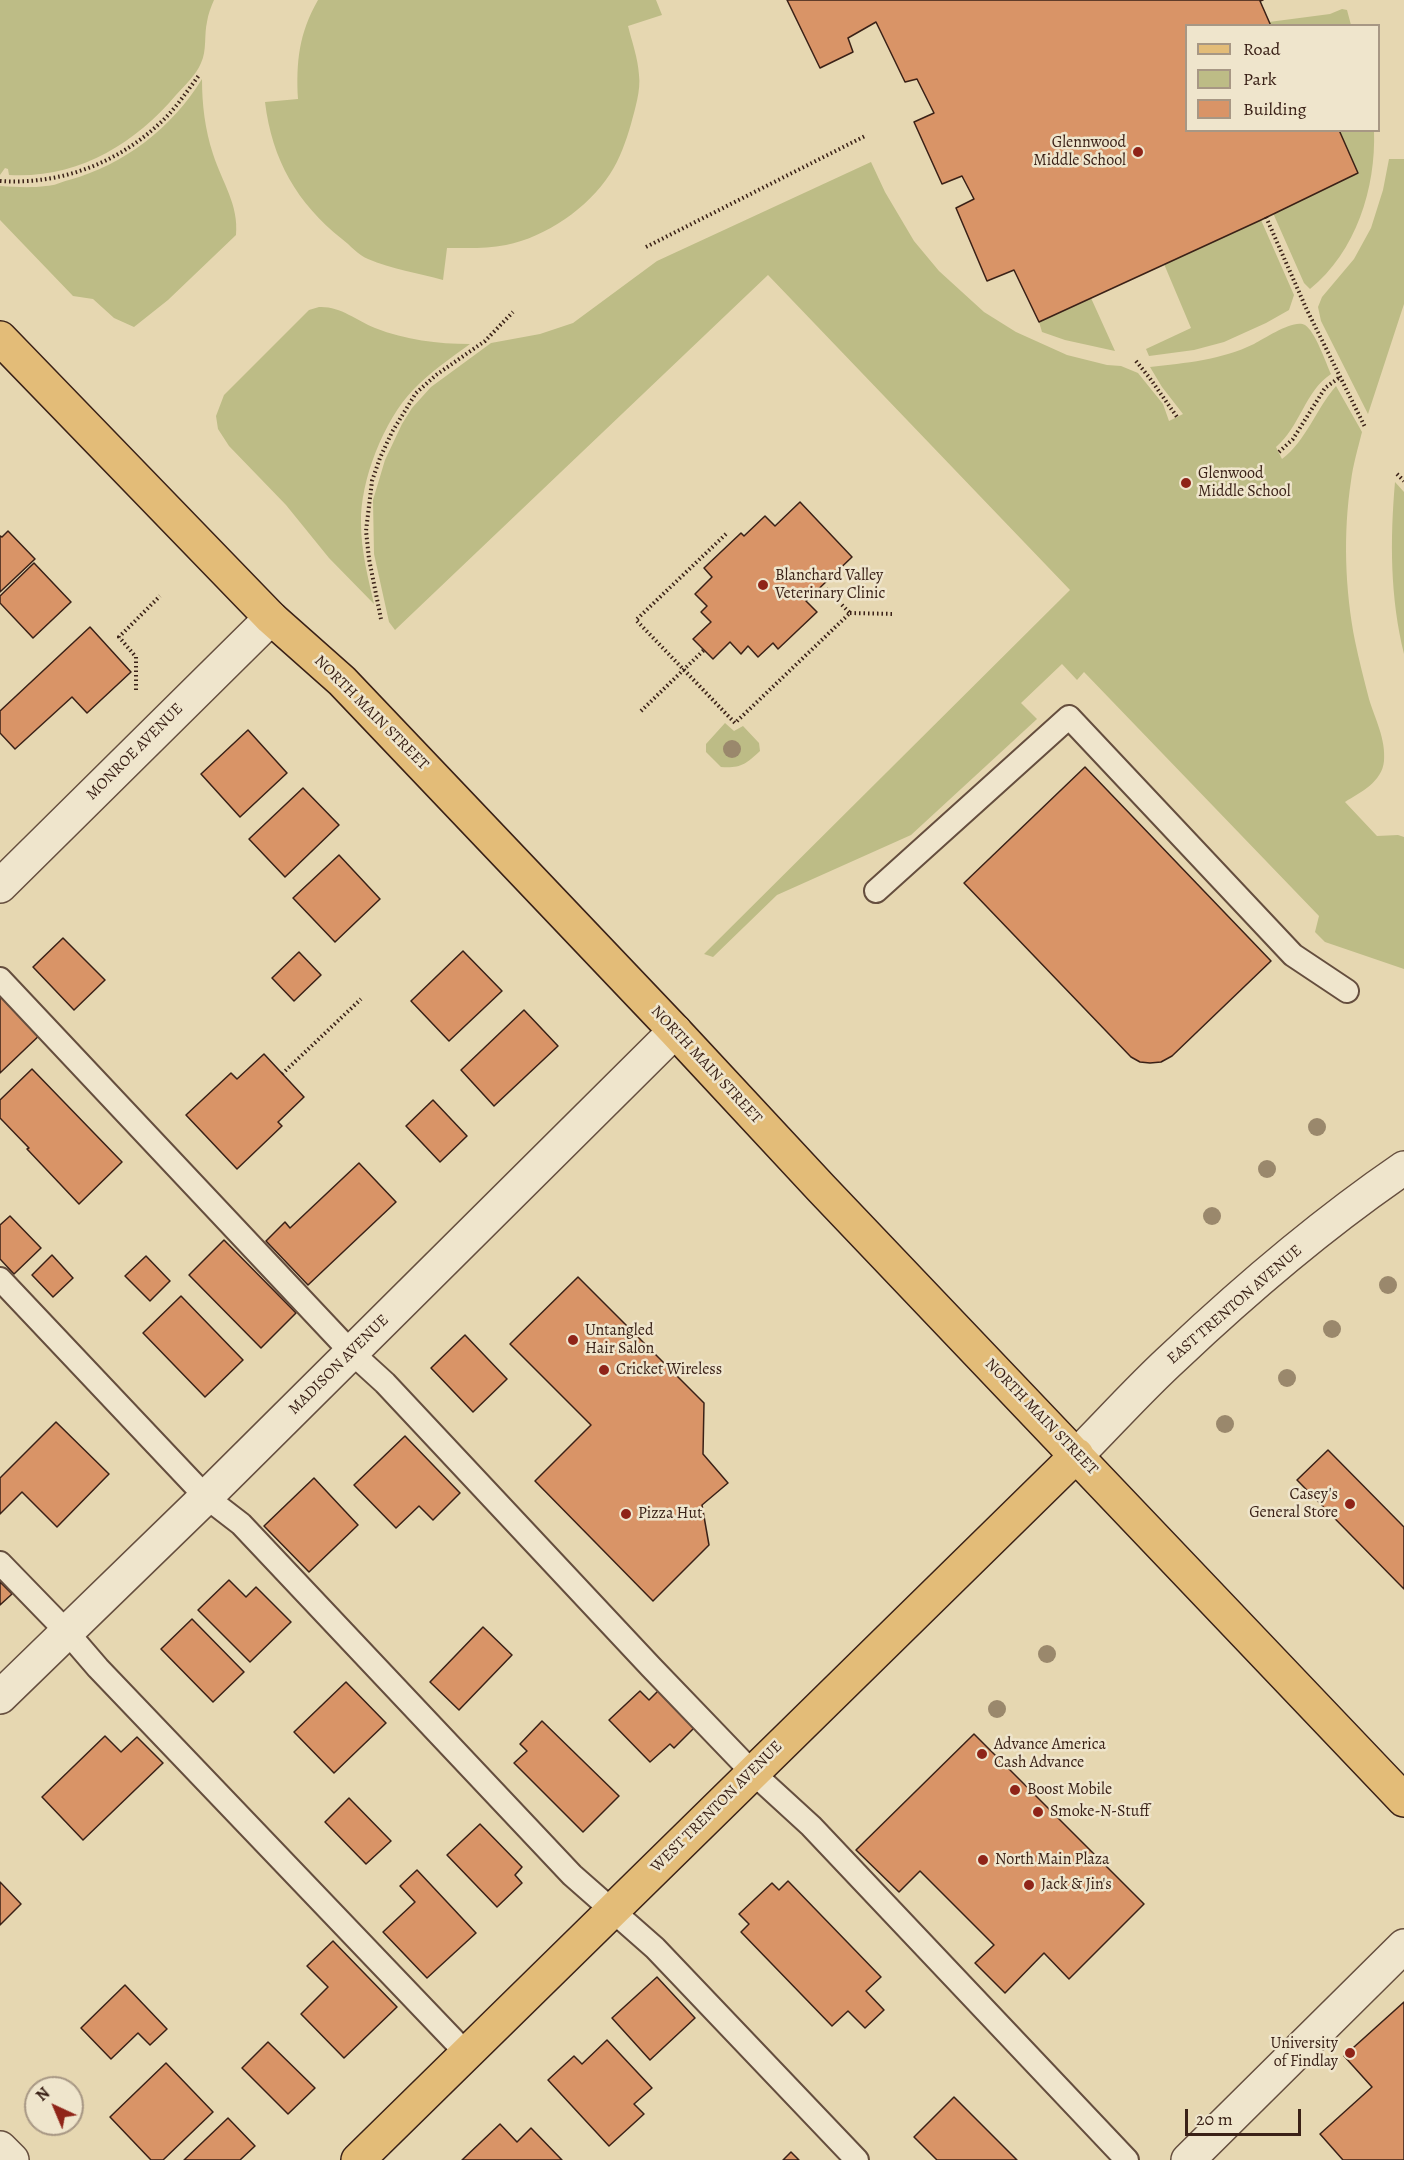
<!DOCTYPE html>
<html>
<head>
<meta charset="utf-8">
<style>
	body { margin:0 }
	#map { position:relative; width:1404px; height:2160px; overflow:hidden; background:#e6d7b1; font-family:Alegreya,serif }
	canvas { display:block }
	.legend { position:absolute; left:1185px; top:24px; width:195px; height:108px; box-sizing:border-box; background:#efe5cc; border:2px solid #a79784; margin:0; padding:8px 10px; list-style:none; font-size:18px; color:#3a2117 }
	.legend li { display:flex; align-items:center; gap:12px; height:30px }
	.legend b { width:30px; border:2px solid #a79784 }
	.north { position:absolute; left:24px; top:2076px; width:60px; height:60px; box-sizing:border-box; background:#efe5cc; border:2px solid #a79784; border-radius:50%; rotate:316deg; font-size:16px; font-weight:700; line-height:24px; text-align:center; color:#3a2117 }
	.north::after { content:''; display:block; margin:auto; width:21px; height:27px; background:#8f2418; clip-path:polygon(50% 0,100% 100%,50% 72%,0 100%) }
	.scale { position:absolute; left:1185px; top:2109px; width:116px; height:27px; box-sizing:border-box; border:3px solid #3a2117; border-top:0; padding-left:8px; font-size:18px; line-height:21px; white-space:nowrap; color:#3a2117; -webkit-text-stroke:4px #efe5cc; paint-order:stroke }
</style>
</head>
<body>
<div id="map">
<canvas width="1404" height="2160"></canvas>
<ul class="legend">
<li><b style="height:8px;background:#e3bc78"></b>Road</li>
<li><b style="height:16px;background:#bdbc86"></b>Park</li>
<li><b style="height:16px;background:#d99467"></b>Building</li>
</ul>
<div class="north">N</div>
<div class="scale">20 m</div>
</div>
<script>
const g = document.querySelector('canvas').getContext('2d');
g.lineJoin = 'round';
function paint(path, color) {
  g.fillStyle = color;
  g.fill(path, 'evenodd');
}
function strokePath(path, color, width, dash) {
  g.strokeStyle = color;
  g.lineWidth = width;
  g.lineCap = dash ? 'butt' : 'round';
  g.setLineDash(dash || []);
  g.stroke(path);
}
function write(font, color, halo, rows, align = 'center') {
  g.font = font + ' Alegreya,serif';
  g.lineWidth = 5;
  g.setLineDash([]);
  g.textBaseline = 'middle';
  g.strokeStyle = halo;
  g.fillStyle = color;
  for (const [text, x, y, turn = 0] of rows) {
    g.save();
    g.translate(x, y);
    g.rotate((+turn || 0) * Math.PI / 180);
    g.textAlign = isNaN(turn) ? turn : align;
    if (halo) g.strokeText(text, 0, 0);
    g.fillText(text, 0, 0);
    g.restore();
  }
}
const green = new Path2D(`
	M0 0H214C211 7 208 14 207 22 204 34 207 51 201 63 196 75 185 85 176 95 134 145 76 179 9 175L8 169 5 168 0 175Z
	M318 0H656L662 15 628 26C632 42 638 58 639 75 641 90 635 109 631 124 626 141 620 159 610 174 588 208 546 237 506 245 487 249 467 248 447 248L443 280C419 273 391 269 368 259 358 255 350 245 342 239 297 203 272 160 265 102L298 99C296 62 299 33 318 0Z
	M1342 9 1347 10 1351 25H1271L1269 22 1330 14Z
	M1184 46 1186 52V130L1261 220 1294 295 1289 310 1266 323 1224 342 1194 350 1149 356 1146 349 1191 328 1164 264Z
	M202 79C202 105 205 129 213 154 222 182 239 205 236 235L168 300 134 327 114 318 93 299 73 296 0 220V186C15 187 31 188 46 186 54 186 61 182 69 180 124 165 172 128 202 79Z
	M1339 131H1374C1376 188 1356 252 1310 289L1304 283 1273 213Z
	M1389 159H1404V304L1368 414 1321 321 1318 307 1322 297 1354 259 1371 228 1383 190Z
	M871 162 885 192 914 241 939 271 984 312 1016 332 1067 355 1107 365 1121 366 1138 373 1163 404 1169 421 1183 414 1162 387 1150 367C1186 363 1221 360 1254 344 1266 338 1293 319 1305 325 1315 331 1326 363 1331 374 1305 391 1300 427 1276 447L1282 459C1306 441 1316 409 1336 386L1362 432C1358 448 1353 465 1351 481 1343 533 1345 590 1355 641 1359 660 1364 680 1369 699 1375 719 1386 739 1384 761 1382 782 1361 792 1345 802L1377 836 1398 835 1404 837V969L1325 942 1315 932 1319 916 1084 672 1077 680 1062 664 1021 703 1037 719 911 835 777 895 713 957 704 954 1070 590 768 275 395 630 389 622 374 554 373 500 385 460 402 424 412 408 431 387 491 343 540 334 573 323 657 261Z
	M1091 298 1115 351 1065 340 1042 332 1039 322Z
	M319 307C340 306 356 320 375 328 406 340 437 344 470 344 451 358 430 372 413 390 384 420 360 481 361 523 361 551 368 577 374 604L329 558 286 505 229 446 218 429 216 416 224 395 309 310Z
	M1395 482 1404 492V654C1390 597 1390 540 1395 482Z
	M725 723 734 731 743 726 759 743 760 751C745 765 741 768 721 767L706 752V744Z`);
const building = new Path2D(`
	M787 0H1263L1260 1 1271 26H1186V130H1339L1358 173 1261 220 1039 322 1014 270 987 281 956 208 974 199 962 176 942 184 914 122 934 113 917 79 905 82 876 22 848 38 853 52 820 68Z
	M800 502 852 557 806 601 817 612 778 649 773 643 758 657 748 646 741 654 730 642 713 659 693 639 711 622 701 612 707 606 695 594 712 577 704 568 741 533 744 536 765 516 775 526Z
	M8 531 35 559 0 592V536L2 537Z
	M34 563 71 602 33 638 0 603V596Z
	M90 627 131 672 87 713 72 697 15 749 0 733V711Z
	M248 730 287 773 240 817 201 774Z
	M1085 767 1271 961 1172 1056 1161 1062 1150 1063 1140 1062 1131 1057 964 883Z
	M303 788 339 825 285 877 249 839Z
	M339 855 380 899 335 942 293 898Z
	M63 938 105 980 74 1010 33 967Z
	M463 951 502 991 449 1041 411 1001Z
	M299 952 321 975 294 1001 272 978Z
	M0 990 44 1031 0 1073Z
	M524 1010 558 1046 494 1106 461 1070Z
	M264 1054 304 1097 278 1122 282 1126 237 1169 186 1115 231 1073 237 1079Z
	M32 1069 122 1162 79 1204 27 1149 29 1148 0 1118V1100Z
	M433 1100 467 1136 440 1162 406 1126Z
	M359 1163 396 1202 308 1285 266 1241 285 1222 290 1228Z
	M10 1216 41 1248 14 1274 0 1259V1225Z
	M224 1240 296 1313 261 1348 189 1275Z
	M52 1255 73 1278 53 1297 32 1275Z
	M146 1256 170 1281 150 1301 125 1276Z
	M578 1277 704 1403 703 1454 728 1483 702 1505 709 1545 653 1601 535 1481 591 1425 510 1344Z
	M181 1296 243 1360 205 1397 143 1333Z
	M465 1335 507 1379 473 1412 431 1368Z
	M56 1422 109 1474 57 1527 22 1492 0 1514V1478Z
	M405 1436 460 1493 433 1520 419 1506 396 1528 354 1485Z
	M1328 1450 1404 1527V1589L1297 1480Z
	M314 1478 358 1525 309 1572 264 1526Z
	M229 1580 246 1597 256 1587 291 1622 250 1662 198 1610Z
	M0 1582 12 1594 0 1605Z
	M192 1619 244 1672 213 1702 161 1649Z
	M483 1627 512 1655 459 1710 430 1682Z
	M346 1682 386 1723 334 1773 294 1732Z
	M640 1691 649 1700 658 1691 694 1728 674 1748 670 1744 650 1762 609 1720Z
	M542 1721 619 1796 583 1832 514 1763 527 1751 520 1744Z
	M974 1734 1144 1904 1069 1979 1044 1953 1005 1993 975 1963 994 1945 920 1871 899 1892 856 1850Z
	M105 1736 121 1752 137 1737 163 1763 83 1840 42 1797Z
	M349 1798 391 1841 366 1864 325 1822Z
	M480 1824 522 1867 515 1875 522 1883 497 1907 447 1855Z
	M417 1870 476 1933 427 1978 383 1932 415 1902 400 1886Z
	M788 1881 881 1977 866 1991 884 2010 865 2028 848 2011 832 2026 741 1932 749 1924 739 1914 772 1883 779 1890Z
	M0 1882 21 1904 0 1925Z
	M333 1941 397 2007 344 2058 301 2014 328 1987 307 1966Z
	M657 1977 695 2018 650 2060 612 2018Z
	M125 1985 167 2029 150 2045 138 2033 111 2059 81 2028Z
	M1404 2002V2160H1343L1320 2134 1372 2087 1344 2056Z
	M607 2040 652 2088 634 2104 644 2114 609 2146 548 2080 574 2056 582 2064Z
	M268 2042 315 2088 288 2114 242 2068Z
	M166 2063 213 2112 163 2160H151L110 2117Z
	M954 2097 1017 2160H937L914 2137Z
	M228 2118 255 2146 240 2160H184Z
	M500 2124 517 2142 531 2128 562 2160H462Z
	M791 2152 799 2160H783Z`);
const path = new Path2D(`
	M0 181C59 185 116 164 159 124 175 110 187 91 200 74
	M1266 217 1306 308 1365 427
	M646 247 865 136
	M1136 361 1149 377 1177 417
	M1279 452 1293 439 1325 388 1340 377
	M1397 474 1404 481
	M726 534 636 620 735 723 850 613 825 588
	M850 613 894 614
	M381 619 369 559 366 531 372 481 380 458 392 432 416 393 436 375 485 341 513 312
	M136 690V657L119 637 160 596
	M641 711 704 650
	M282 1074 361 999`);
const service = new Path2D(`
	M876 891 1069 717 1293 955 1347 991
	M0 979 351 1352 385 1383 651 1667 752 1772 811 1826 1127 2160
	M0 1279 206 1497 241 1524 572 1875 655 1948 857 2160
	M0 1563 67 1632 98 1668 467 2054`);
const minor = new Path2D(`
	M0 886 271 618
	M0 1697 206 1497 675 1031
	M0 2148 12 2160`);
const tertiary = new Path2D(`
	M1077 1455C1109 1423 1140 1388 1174 1357 1246 1289 1322 1224 1404 1168
	M1188 2160 1404 1946`);
const primary = new Path2D(`
	M0 338 271 618 342 681 675 1031 821 1188 1404 1800
	M358 2160 1077 1455`);
const trees = [
	[732,749],
	[1317,1127],
	[1267,1169],
	[1212,1216],
	[1388,1285],
	[1332,1329],
	[1287,1378],
	[1225,1424],
	[1047,1654],
	[997,1709]
];
const markers = [
	[1138,152,6,"#8f2418"],
	[1186,483,6,"#8f2418"],
	[763,585,6,"#8f2418"],
	[573,1340,6,"#8f2418"],
	[604,1370,6,"#8f2418"],
	[1350,1504,6,"#8f2418"],
	[626,1514,6,"#8f2418"],
	[982,1754,6,"#8f2418"],
	[1015,1790,6,"#8f2418"],
	[1038,1812,6,"#8f2418"],
	[983,1860,6,"#8f2418"],
	[1029,1885,6,"#8f2418"],
	[1350,2053,6,"#8f2418"]
];
const poiNames = [
	["Glennwood",1126,143,"right"],
	["Middle School",1126,161,"right"],
	["Glenwood",1198,474],
	["Middle School",1198,492],
	["Blanchard Valley",775,576],
	["Veterinary Clinic",775,594],
	["Untangled",585,1331],
	["Hair Salon",585,1349],
	["Cricket Wireless",616,1370],
	["Casey's",1338,1495,"right"],
	["General Store",1338,1513,"right"],
	["Pizza Hut",638,1514],
	["Advance America",994,1745],
	["Cash Advance",994,1763],
	["Boost Mobile",1027,1790],
	["Smoke-N-Stuff",1050,1812],
	["North Main Plaza",995,1860],
	["Jack & Jin's",1041,1885],
	["University",1338,2044,"right"],
	["of Findlay",1338,2062,"right"]
];
const streetNames = [
	["NORTH MAIN STREET",371,713,45],
	["MONROE AVENUE",135,752,-45],
	["NORTH MAIN STREET",706,1065,47],
	["EAST TRENTON AVENUE",1235,1305,-41],
	["MADISON AVENUE",339,1365,-45],
	["NORTH MAIN STREET",1041,1417,46],
	["WEST TRENTON AVENUE",717,1807,-45]
];
paint(green, '#bdbc86');
paint(building, '#d99467');
strokePath(building, '#3a2117', 1.5);
strokePath(service, '#654e3e', 26);
strokePath(minor, '#654e3e', 36);
strokePath(tertiary, '#654e3e', 36);
strokePath(primary, '#3a2117', 36);
strokePath(path, '#3a2117', 4, [1.5, 3]);
strokePath(service, '#efe5cc', 22);
strokePath(minor, '#efe5cc', 33);
strokePath(tertiary, '#efe5cc', 33);
strokePath(primary, '#e3bc78', 33);
g.fillStyle = '#9a886c';
for (const [x, y] of trees) {
  g.beginPath();
  g.arc(x, y, 9, 0, 2 * Math.PI);
  g.fill();
}
for (const [x, y, r, color] of markers) {
  const dot = new Path2D();
  dot.arc(x, y, r, 0, 2 * Math.PI);
  g.fillStyle = color;
  g.fill(dot);
  strokePath(dot, '#efe5cc', 2);
}
write('16px', '#3a2117', '#efe5cc', poiNames, 'left');
write('16px', '#3a2117', '#efe5cc', streetNames);
</script>
</body>
</html>
